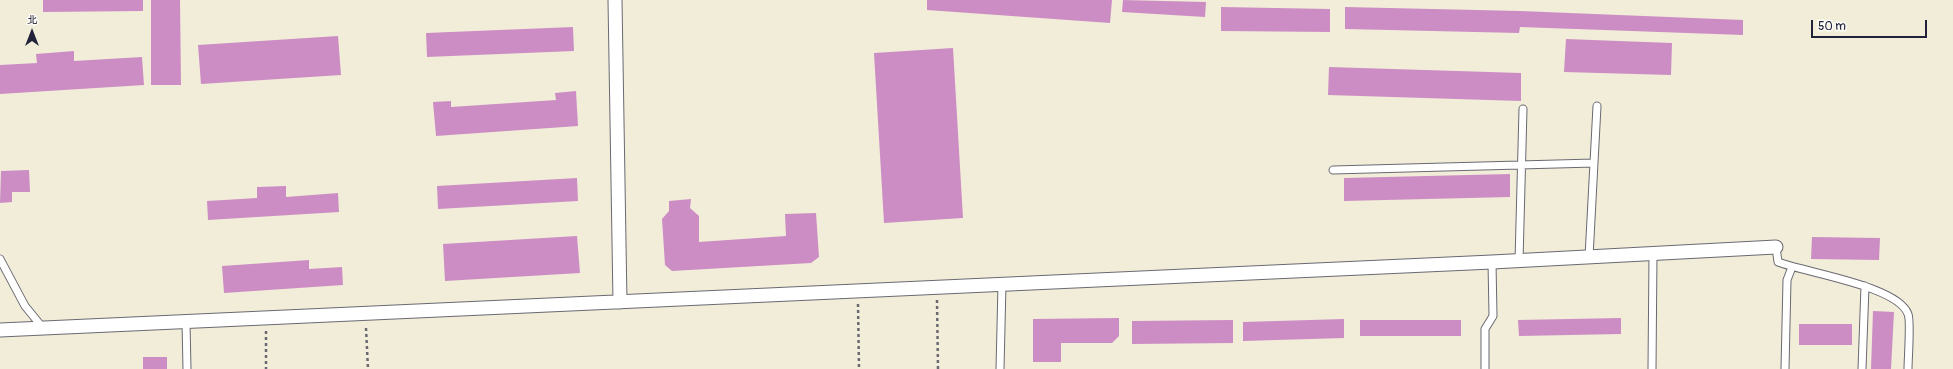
<!DOCTYPE html>
<html>
<head>
<meta charset="utf-8">
<style>
	body { margin:0 }
	#map { position:relative; width:1953px; height:369px; overflow:hidden; background:#f1edd8; font-family:Pangolin,"LXGW WenKai TC",sans-serif }
	canvas { display:block }
	.north { position:absolute; left:12px; top:12px; width:40px; height:40px; -webkit-text-stroke:3px #fdfcf7; paint-order:stroke; rotate:0deg; font-size:11px; font-weight:700; line-height:16px; text-align:center; color:#22223b }
	.north::after { content:''; display:block; margin:auto; width:14px; height:18px; background:#22223b; clip-path:polygon(50% 0,100% 100%,50% 72%,0 100%) }
	.scale { position:absolute; left:1811px; top:20px; width:116px; height:18px; box-sizing:border-box; border:2px solid #22223b; border-top:0; padding-left:5px; font-size:12px; line-height:14px; white-space:nowrap; color:#22223b; -webkit-text-stroke:3px #fdfcf7; paint-order:stroke }
</style>
</head>
<body>
<div id="map">
<canvas width="1953" height="369"></canvas>
<div class="north">北</div>
<div class="scale">50 m</div>
</div>
<script>
const g = document.querySelector('canvas').getContext('2d');
g.lineJoin = 'round';
function paint(path, color) {
  g.fillStyle = color;
  g.fill(path, 'evenodd');
}
function strokePath(path, color, width, dash) {
  g.strokeStyle = color;
  g.lineWidth = width;
  g.lineCap = dash ? 'butt' : 'round';
  g.setLineDash(dash || []);
  g.stroke(path);
}
const building = new Path2D(`
	M43 0H143V11L43 12Z
	M151 0H180L181 85H151Z
	M927 0H1112L1110 23 927 10Z
	M1123 0 1206 2 1205 17 1122 12Z
	M1221 7 1330 9V32L1221 31Z
	M1345 7 1520 11 1743 20V35L1520 27 1519 33 1345 29Z
	M573 27 574 51 427 57 426 33Z
	M338 36 341 75 201 84 198 45Z
	M1566 39 1672 43 1671 75 1564 72Z
	M953 48 963 218 884 223 874 53Z
	M74 51V61L142 57 144 85 0 94V65L37 63 36 54Z
	M1329 67 1521 73V101L1328 95Z
	M576 91 578 126 436 136 433 102 451 101V107L556 100 555 93Z
	M29 170 30 192H12V202L0 203 1 171Z
	M1510 174V197L1344 201V178Z
	M577 178 578 201 438 209 437 186Z
	M286 186V197L338 193 339 212 208 220 207 201 257 198V187Z
	M691 199 690 208 699 216V242L786 236 785 214 816 213 819 257 811 263 672 271 665 265 662 219 669 211V201Z
	M577 236 580 273 445 281 443 244Z
	M1812 237 1880 238 1879 260 1811 259Z
	M309 260V269L342 267 343 285 224 293 222 266Z
	M1873 311 1894 312 1891 369H1871Z
	M1119 318V336L1112 343H1061V362H1033V319Z
	M1621 318V334L1519 336 1518 320Z
	M1344 319V338L1243 341V322Z
	M1233 320V343L1132 344V321Z
	M1360 320H1461V336H1360Z
	M1799 324H1852V345H1799Z
	M143 357H167V369H143Z`);
const path = new Path2D(`
	M937 300 938 369
	M858 304 859 369
	M366 328 368 369
	M266 331V369`);
const lane = new Path2D(`
	M1333 170 1594 163
	M1776 247 1778 262C1807 273 1898 286 1908 314 1911 320 1908 359 1908 369
	M1589 257 1597 106
	M0 259 25 306 43 328
	M1519 261 1523 109
	M186 322 187 369
	M1000 369 1002 284
	M1485 369V329L1493 316 1492 262
	M1652 369 1653 254
	M1785 369 1787 280 1792 267
	M1862 369 1865 286`);
const street = new Path2D(`
	M615 0 620 302
	M0 330 1492 262 1776 247`);
paint(building, '#cc8dc5');
strokePath(lane, '#6a6972', 9);
strokePath(street, '#6a6972', 15);
strokePath(path, '#6a6972', 2.5, [3, 3]);
strokePath(lane, '#fff', 7);
strokePath(street, '#fff', 13);
</script>
</body>
</html>
